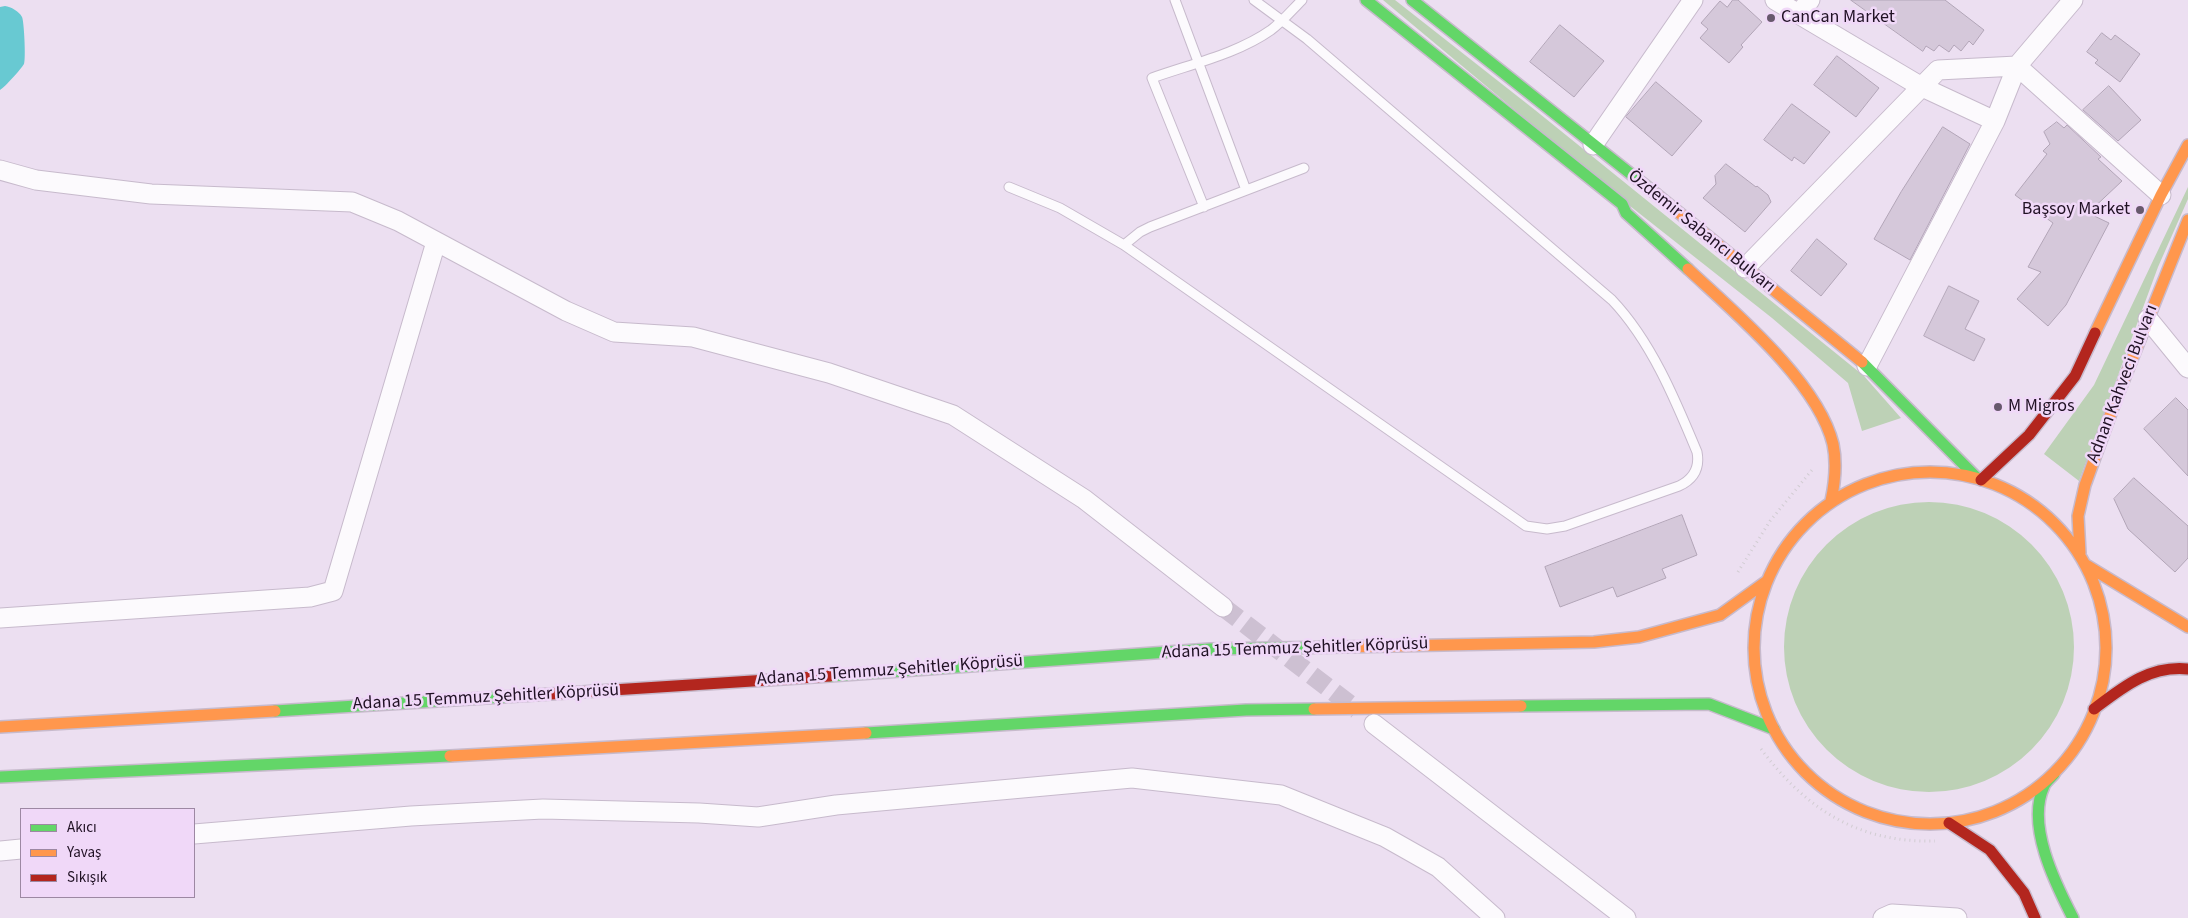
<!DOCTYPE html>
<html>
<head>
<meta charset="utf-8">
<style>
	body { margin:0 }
	#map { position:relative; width:2188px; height:918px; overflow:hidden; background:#ecdff1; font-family:"Source Sans 3",sans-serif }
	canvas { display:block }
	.legend { position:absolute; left:20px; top:808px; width:175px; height:90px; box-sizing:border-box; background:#f0d8f8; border:1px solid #9d88a3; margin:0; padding:6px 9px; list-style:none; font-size:15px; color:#201124 }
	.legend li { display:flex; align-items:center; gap:10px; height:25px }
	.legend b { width:25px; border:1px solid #9d88a3 }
</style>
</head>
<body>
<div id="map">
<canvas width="2188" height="918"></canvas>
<ul class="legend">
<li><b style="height:6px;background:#63d668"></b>Akıcı</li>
<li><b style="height:6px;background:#ff974d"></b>Yavaş</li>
<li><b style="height:6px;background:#b3261e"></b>Sıkışık</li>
</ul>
</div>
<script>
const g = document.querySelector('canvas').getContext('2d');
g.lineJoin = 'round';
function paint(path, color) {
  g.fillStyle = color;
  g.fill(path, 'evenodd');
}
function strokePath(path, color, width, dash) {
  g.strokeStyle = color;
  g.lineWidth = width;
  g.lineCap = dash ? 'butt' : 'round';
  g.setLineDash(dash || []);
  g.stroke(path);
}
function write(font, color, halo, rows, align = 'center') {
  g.font = font + ' "Source Sans 3",sans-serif';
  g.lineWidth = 5;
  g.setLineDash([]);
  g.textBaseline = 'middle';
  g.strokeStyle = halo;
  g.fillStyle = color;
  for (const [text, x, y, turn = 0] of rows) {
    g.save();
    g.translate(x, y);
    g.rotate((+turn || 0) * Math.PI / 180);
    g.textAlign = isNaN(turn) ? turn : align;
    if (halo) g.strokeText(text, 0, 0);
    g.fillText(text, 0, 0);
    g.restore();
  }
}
const green = new Path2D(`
	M1383 0H1395L1535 110 1864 376 1901 418 1862 431 1848 383 1772 318 1630 206Z
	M2188 187V199L2158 267 2079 481 2044 454 2094 385Z
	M1784 647a145 145 0 1 1 290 0a145 145 0 1 1-290 0Z`);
const water = new Path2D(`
	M5 6C11 7 19 11 22 17 24 20 26 59 24 64 21 69 5 87 0 90V7Z`);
const building = new Path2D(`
	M1733 0H1738L1762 22 1741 45 1743 47 1729 63 1700 38 1708 29 1701 23 1720 1 1727 7Z
	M1851 0H1945L1984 30 1973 45 1969 41 1961 51 1954 45 1949 52 1939 45 1934 51 1926 46 1923 51Z
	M1560 25 1604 61 1574 97 1530 62Z
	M2102 33 2111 40 2115 35 2140 54 2120 82 2095 63 2098 60 2087 52Z
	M1837 56 1879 88 1856 117 1814 85Z
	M1656 82 1702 121 1672 156 1626 117Z
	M2109 86 2141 120 2118 141 2083 110Z
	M1792 104 1830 132 1804 164 1794 157 1792 161 1764 140Z
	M2057 122 2064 128 2067 125 2101 157 2098 159 2122 181 2088 213 2109 223 2066 305 2048 326 2017 299 2041 272 2028 267 2053 223 2015 195 2047 154 2043 151 2050 144 2044 132Z
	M1943 127 1970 144 1910 260 1874 239 1901 192Z
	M1726 164 1756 187 1757 186 1768 195 1771 202 1745 232 1703 198 1716 184 1715 176Z
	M1817 239 1847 264 1821 296 1791 271Z
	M1949 286 1979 301 1965 329 1985 339 1974 361 1924 336Z
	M2176 398 2188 410V476L2144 429Z
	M2134 478 2188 526V558L2175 572 2128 529 2114 499Z
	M1682 515 1697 555 1662 569 1666 578 1617 597 1613 587 1560 607 1545 567Z`);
const streetTunnel = new Path2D(`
	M1223 607 1357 710`);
const path = new Path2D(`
	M1738 572 1770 521 1812 470
	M1761 749C1806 809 1858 843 1935 841`);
const lane = new Path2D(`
	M1175 0 1246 190
	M1009 187 1060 208 1124 245 1526 526 1547 529 1565 526 1679 486C1694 479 1700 468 1697 452 1675 399 1651 341 1612 300L1307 39 1254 0
	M1204 207 1152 78C1191 64 1237 54 1271 30 1283 21 1292 10 1302 0
	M1124 245 1140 232 1150 227 1304 168`);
const street = new Path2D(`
	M1775 0 1920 86 1995 121 2017 66 2073 0
	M1799 14 1810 0
	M1593 145 1693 0
	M0 170 36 180 151 194 352 202 398 221 566 311 614 332 693 337 829 373 953 415 1084 499 1223 607
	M1745 268 1938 70 2017 66 2161 195
	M2148 319 2188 368
	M1867 366 1995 121
	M0 618 310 597 333 591 436 242
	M1374 724 1626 918
	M194 834 411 816 543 809 699 813 758 817 836 805 1132 778 1281 795 1385 837 1438 867 1495 918
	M0 851 21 849
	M1883 918 1892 914 1957 918`);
const fast = new Path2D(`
	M1366 0 1622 204 1626 213 1688 269
	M1412 0 1656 194
	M1862 362 1977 478
	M830 676 1210 649 1343 647
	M1521 706 1709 704 1774 729
	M275 711 535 695
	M866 733 1246 710 1314 709
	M2054 774C2051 778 2046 781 2044 786 2026 825 2055 883 2073 918
	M0 777 450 756`);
const slow = new Path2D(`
	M1656 194 1862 362
	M1688 269C1734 312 1818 382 1833 444 1837 463 1835 482 1831 501
	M2095 333 2161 195 2188 145
	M1754 648a176 176 0 1 1 352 0a176 176 0 1 1-352 0Z
	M2080 553 2078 516 2085 485 2115 402 2188 220
	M2086 565 2188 627
	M1343 647 1594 642 1639 637 1720 615 1767 581
	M1314 709 1521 706
	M0 727 275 711
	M450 756 866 733`);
const jam = new Path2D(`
	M1981 480 2029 435 2075 376 2095 333
	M535 695 830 676
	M2094 709C2123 687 2150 665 2188 669
	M1949 823 1990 850 2024 893 2035 918`);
const markers = [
	[1771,18,5,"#67596c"],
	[2140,210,5,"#67596c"],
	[1998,407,5,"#67596c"]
];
const poiNames = [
	["CanCan Market",1781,18],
	["Başsoy Market",2130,210,"right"],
	["M Migros",2008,407]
];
const streetNames = [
	["Özdemir Sabancı Bulvarı",1701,232,39],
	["Adnan Kahveci Bulvarı",2123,384,-69],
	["Adana 15 Temmuz Şehitler Köprüsü",1295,649,-2],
	["Adana 15 Temmuz Şehitler Köprüsü",890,671,-4],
	["Adana 15 Temmuz Şehitler Köprüsü",486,698,-3]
];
paint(green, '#bdd1b6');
paint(water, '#68c9d2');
paint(building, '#d5c8da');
strokePath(building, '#b2a5b7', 1);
strokePath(streetTunnel, '#cdc0d2', 19, [19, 9]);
strokePath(lane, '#c7bacc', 11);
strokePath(street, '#c7bacc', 21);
strokePath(fast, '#c7bacc', 14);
strokePath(slow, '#c7bacc', 14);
strokePath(jam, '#c7bacc', 14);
strokePath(path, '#d1ccd2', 3, [1, 4]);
strokePath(lane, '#fcfafd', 9);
strokePath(street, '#fcfafd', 19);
strokePath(fast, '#63d668', 11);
strokePath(slow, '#ff974d', 11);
strokePath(jam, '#b3261e', 11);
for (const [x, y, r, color] of markers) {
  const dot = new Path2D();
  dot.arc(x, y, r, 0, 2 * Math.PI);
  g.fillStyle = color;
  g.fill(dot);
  strokePath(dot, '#f0d8f8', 2);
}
write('18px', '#201124', '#f0d8f8', poiNames, 'left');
write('18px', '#201124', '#f0d8f8', streetNames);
</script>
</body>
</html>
